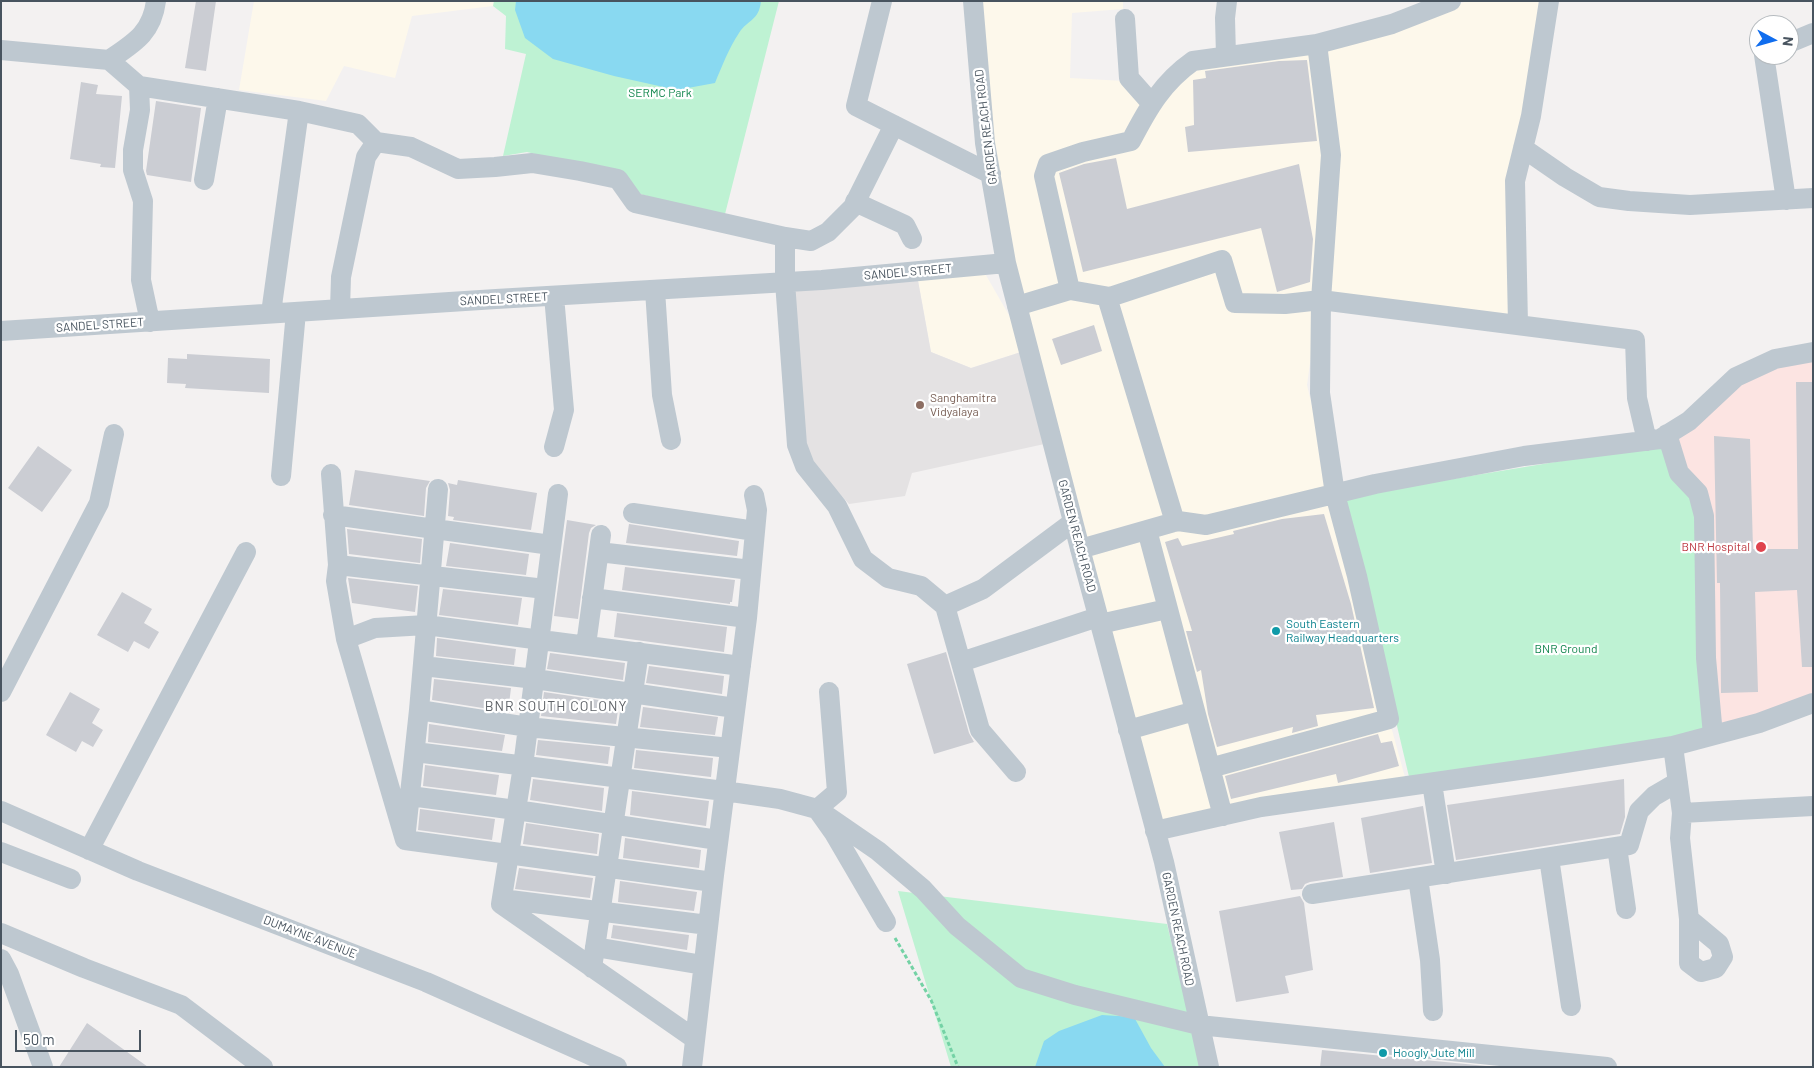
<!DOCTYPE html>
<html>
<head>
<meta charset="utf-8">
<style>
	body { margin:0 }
	#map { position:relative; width:1814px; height:1068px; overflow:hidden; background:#f3f1f1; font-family:Barlow,sans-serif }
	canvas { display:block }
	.frame { position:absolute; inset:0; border:2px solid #48545f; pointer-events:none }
	.north { position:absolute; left:1749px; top:15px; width:50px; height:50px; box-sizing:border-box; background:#fff; border:1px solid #b6bbbf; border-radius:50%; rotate:96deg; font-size:14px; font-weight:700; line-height:20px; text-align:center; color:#48545f }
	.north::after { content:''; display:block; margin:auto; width:18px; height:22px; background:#106dee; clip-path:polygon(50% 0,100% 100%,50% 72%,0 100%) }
	.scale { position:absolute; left:15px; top:1030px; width:126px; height:22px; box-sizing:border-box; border:2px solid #48545f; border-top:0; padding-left:6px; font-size:15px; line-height:18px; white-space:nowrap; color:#48545f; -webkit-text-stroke:4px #fff; paint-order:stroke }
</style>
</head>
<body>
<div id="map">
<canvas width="1814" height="1068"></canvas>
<div class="frame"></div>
<div class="north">N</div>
<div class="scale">50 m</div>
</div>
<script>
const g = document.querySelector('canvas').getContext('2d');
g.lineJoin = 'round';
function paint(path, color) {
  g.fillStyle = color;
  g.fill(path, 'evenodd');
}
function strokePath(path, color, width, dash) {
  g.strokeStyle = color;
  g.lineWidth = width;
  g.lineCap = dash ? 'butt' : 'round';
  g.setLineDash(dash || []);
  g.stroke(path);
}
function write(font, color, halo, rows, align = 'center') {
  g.font = font + ' Barlow,sans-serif';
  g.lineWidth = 4.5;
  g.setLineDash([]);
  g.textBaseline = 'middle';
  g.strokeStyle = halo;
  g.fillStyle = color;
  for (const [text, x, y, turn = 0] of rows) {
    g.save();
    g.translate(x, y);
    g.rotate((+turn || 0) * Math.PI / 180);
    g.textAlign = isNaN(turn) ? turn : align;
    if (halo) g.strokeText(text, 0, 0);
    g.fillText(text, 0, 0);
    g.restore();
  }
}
const commercial = new Path2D(`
	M254 1H494L493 6 412 16 395 78 344 66 326 101 239 90Z
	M977 1H1123V9L1072 13 1070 78 1124 81 1154 106 1196 65 1389 31 1467 1H1544L1526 125 1517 319 1318 305 1307 385 1332 489 1082 542 1028 330 990 143Z
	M983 270 1010 317 1024 351 971 368 931 352 917 275Z
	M1334 498 1389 719 1406 781 1159 827 1087 552 1179 524Z`);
const education = new Path2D(`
	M917 275 931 352 971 368 1024 351 1049 443 912 473 905 496 849 504 806 457 791 288Z`);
const medical = new Path2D(`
	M1813 356V697L1718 730 1684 472 1674 437 1739 381Z`);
const green = new Path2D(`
	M494 1H779L724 218 640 194 618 175 527 152 503 156 526 54 505 49 506 16 493 6Z
	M1662 443 1695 494 1707 731 1410 781 1343 497 1652 446Z
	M898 891 1167 924 1201 1067H951Z`);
const water = new Path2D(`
	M516 1H761C759 21 748 19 739 33 729 48 722 66 715 83L677 90 614 76 553 59 525 38 515 10Z
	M1102 1015 1134 1017 1151 1048 1165 1067H1035L1044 1041 1059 1031Z`);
const building = new Path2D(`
	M196 1H216L206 71 185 68Z
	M1307 60 1317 141 1188 152 1185 127 1194 125 1193 80 1206 78 1205 71 1279 61Z
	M81 82 98 85 96 94 122 96 115 168 100 167 101 164 70 159Z
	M156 101 201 108 191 182 147 175 146 171Z
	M1116 158 1127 209 1299 164 1313 239 1310 282 1277 292 1261 228 1083 272 1059 173 1084 164Z
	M1094 325 1102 351 1061 365 1052 339Z
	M187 354 270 359 269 393 185 388 186 384 167 383 168 358 187 359Z
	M1796 382H1813V667H1802L1797 590 1755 592 1758 692 1721 693 1720 583H1717L1714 436 1750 439 1753 549H1798Z
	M38 446 72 470 42 512 8 488Z
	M355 470 430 481 426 488 424 516 349 505Z
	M458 480 537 493 531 530 453 520 454 517 448 516 450 490 448 483 457 485Z
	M1324 514 1351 604 1374 708 1316 715 1318 726 1292 733 1293 727 1217 747 1208 714 1201 670 1197 672 1186 631H1192L1165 542 1178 538 1182 546 1234 534 1233 531 1282 519Z
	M567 520 596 525 591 528 589 533 578 619 554 616Z
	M629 524 739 541 737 556 626 543Z
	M347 529 422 539 420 563 349 554Z
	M450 543 529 554 526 575 446 566Z
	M625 567 735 580 732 602H730V604L622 590Z
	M348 578 418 586 415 612 352 603Z
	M443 589 522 598 518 625 439 615Z
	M122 592 152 609 144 623 159 632 149 649 134 641 128 652 97 635Z
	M617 613 727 627 724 652 614 637Z
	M437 638 516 649 514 665 436 656Z
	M946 652 969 733 974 742 934 754 907 664Z
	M550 653 625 663 623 680 547 669Z
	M649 666 724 676 722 694 646 683Z
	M434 679 511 688 508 712 432 700Z
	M70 692 100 709 92 723 103 730 93 747 82 741 76 752 46 735Z
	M544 692 619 703 616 724 541 716Z
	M643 707 718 717 715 735 640 727Z
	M429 724 505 735 502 751 428 742Z
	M1378 734 1381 743 1392 741 1399 766 1338 783 1336 774 1231 799 1225 776Z
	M538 740 610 747 608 764 536 755Z
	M636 750 713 758 711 777 634 768Z
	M425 765 499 775 496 795 423 786Z
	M533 779 604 788 602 811 530 800Z
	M1624 779 1625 817 1620 834 1456 860 1447 805Z
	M632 791 709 801 706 826 630 815Z
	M1423 806 1432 863 1370 873 1361 818Z
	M420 809 495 819 492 840 418 830Z
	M1334 822 1343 877 1310 882 1305 884 1302 889 1291 890 1279 832Z
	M526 823 599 834 597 854 523 844Z
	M625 838 701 850 699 868 623 858Z
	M519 868 593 878 590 898 515 889Z
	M620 881 697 892 694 911 618 902Z
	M1300 896 1304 903 1313 970 1285 976 1289 993 1236 1002 1219 911Z
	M613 925 689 935 687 950 611 938Z
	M87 1023 148 1067H59Z
	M1322 1050 1486 1066V1067H1320Z`);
const path = new Path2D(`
	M895 938 931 1000 958 1067`);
const minor = new Path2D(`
	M882 1 856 106 991 174
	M973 1 985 143 1006 263 1083 560 1164 862 1209 1067
	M1125 19 1129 78 1152 104
	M1789 43 1813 33
	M1317 44 1331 155 1321 300 1635 340 1637 398 1647 441
	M1 50 109 60 139 86
	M1764 55 1786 200
	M1226 56 1225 18 1227 1
	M109 60C134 43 152 33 156 1
	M1523 148 1565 177 1599 197 1629 201 1690 205 1813 198
	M204 180 218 98
	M855 202 905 225 912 239
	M785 237 811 241 828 232 853 207 894 125
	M655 290 662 395 671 440
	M1070 290 1044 176 1048 164 1083 152 1131 141C1148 108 1163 82 1193 61L1317 44 1392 24 1451 1
	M1107 297 1175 522
	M1017 306 1070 290 1110 297 1222 260 1235 303 1285 304 1321 300 1320 393 1335 494 1357 576 1389 719 1210 768
	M340 309 341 277 366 157 376 142
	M271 313 299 111
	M150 322 141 280 143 201 133 170V150L140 110 139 86 299 111 358 124 376 142 411 147 458 169 495 167 532 163 580 171 618 179 635 203 785 237V282L797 445 805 466 837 506 863 559 888 578 921 586 945 606 980 730 1016 772
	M1518 324 1515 181 1531 116 1549 1
	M1 331 496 299 822 280 1006 263
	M1667 434 1679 473 1698 493 1704 516 1706 658 1713 735
	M554 447 564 410 554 296
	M331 474 338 565 336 581 346 639 405 840
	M281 476 296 312
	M558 494 523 766 501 904 695 1039
	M633 513 755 531
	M333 515 551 545
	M1147 530 1223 816
	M1080 549 1178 521 1206 525 1375 484 1524 456 1660 439 1689 421 1736 377 1775 359 1813 352
	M599 552 751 570
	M338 565 545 589
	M592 598 747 618
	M945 606 983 589 1073 522
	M1100 624 1167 609
	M346 639 375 628 426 625 741 666
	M586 645 601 535
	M961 662 1098 617
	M423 666 535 679 735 708
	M1 692 99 503 114 434
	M829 692 837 792 817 809 878 851 923 889 957 926 1021 978 1075 995 1199 1025 1607 1067
	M419 710 528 727 730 748
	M1128 730 1195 711
	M1673 746 1682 813 1680 838 1689 919V963L1701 972 1716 968 1723 957 1719 944 1689 919
	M415 752 724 791 780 799 817 809 834 833 886 922
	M1432 783 1446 874
	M410 796 516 810 718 840
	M1 811 138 871 426 982 617 1067
	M1682 813 1813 806
	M406 831 419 710 438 489
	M1155 831 1261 807 1540 767 1673 746 1759 723 1813 703
	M405 840 713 882
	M1617 847 1626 909
	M89 850 246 552
	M1 852 71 879
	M1549 858 1571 1006
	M1418 878 1430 960 1433 1011
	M1312 894 1629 845 1639 811 1654 796 1678 782
	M502 899 708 925
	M1 933 84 968 181 1005 263 1067
	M595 947 703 965
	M1 959 9 974 43 1067
	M592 968 639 652
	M692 1067 714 875 747 618 757 510 754 495`);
const markers = [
	[920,405,5,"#8d6e63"],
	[1761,547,6,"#e0444e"],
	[1276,631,5,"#0f9aa8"],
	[1383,1053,5,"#0f9aa8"]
];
const parkNames = [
	["SERMC Park",660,93],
	["BNR Ground",1566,649]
];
const streetNames = [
	["GARDEN REACH ROAD",986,127,-97],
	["SANDEL STREET",908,272,-5],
	["SANDEL STREET",504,299,-3],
	["SANDEL STREET",100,325,-4],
	["GARDEN REACH ROAD",1077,536,75],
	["GARDEN REACH ROAD",1178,929,78],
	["DUMAYNE AVENUE",310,937,21]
];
const educationNames = [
	["Sanghamitra",930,398],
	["Vidyalaya",930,412]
];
const healthNames = [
	["BNR Hospital",1750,547]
];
const cultureNames = [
	["South Eastern",1286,624],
	["Railway Headquarters",1286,638],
	["Hoogly Jute Mill",1393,1053]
];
const neighbourhoodNames = [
	["BNR SOUTH COLONY",556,706]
];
paint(commercial, '#fdf8eb');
paint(education, '#e4e2e3');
paint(medical, '#fce4e2');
paint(green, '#bef2d3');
paint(water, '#89d9f1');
paint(building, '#cbcdd3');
strokePath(path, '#74d2a5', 3, [4, 2.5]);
strokePath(minor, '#bec8d0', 20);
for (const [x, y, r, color] of markers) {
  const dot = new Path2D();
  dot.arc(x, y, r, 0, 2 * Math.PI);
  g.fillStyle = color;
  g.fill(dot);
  strokePath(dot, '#fff', 2);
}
write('12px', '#13864e', '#fff', parkNames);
write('12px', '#48545f', '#fff', streetNames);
write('12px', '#785e54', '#fff', educationNames, 'left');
write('12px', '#be3a42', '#fff', healthNames, 'right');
write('12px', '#0d838f', '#fff', cultureNames, 'left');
g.letterSpacing = '1px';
write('14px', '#5d6166', '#fff', neighbourhoodNames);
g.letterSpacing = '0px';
</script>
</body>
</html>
